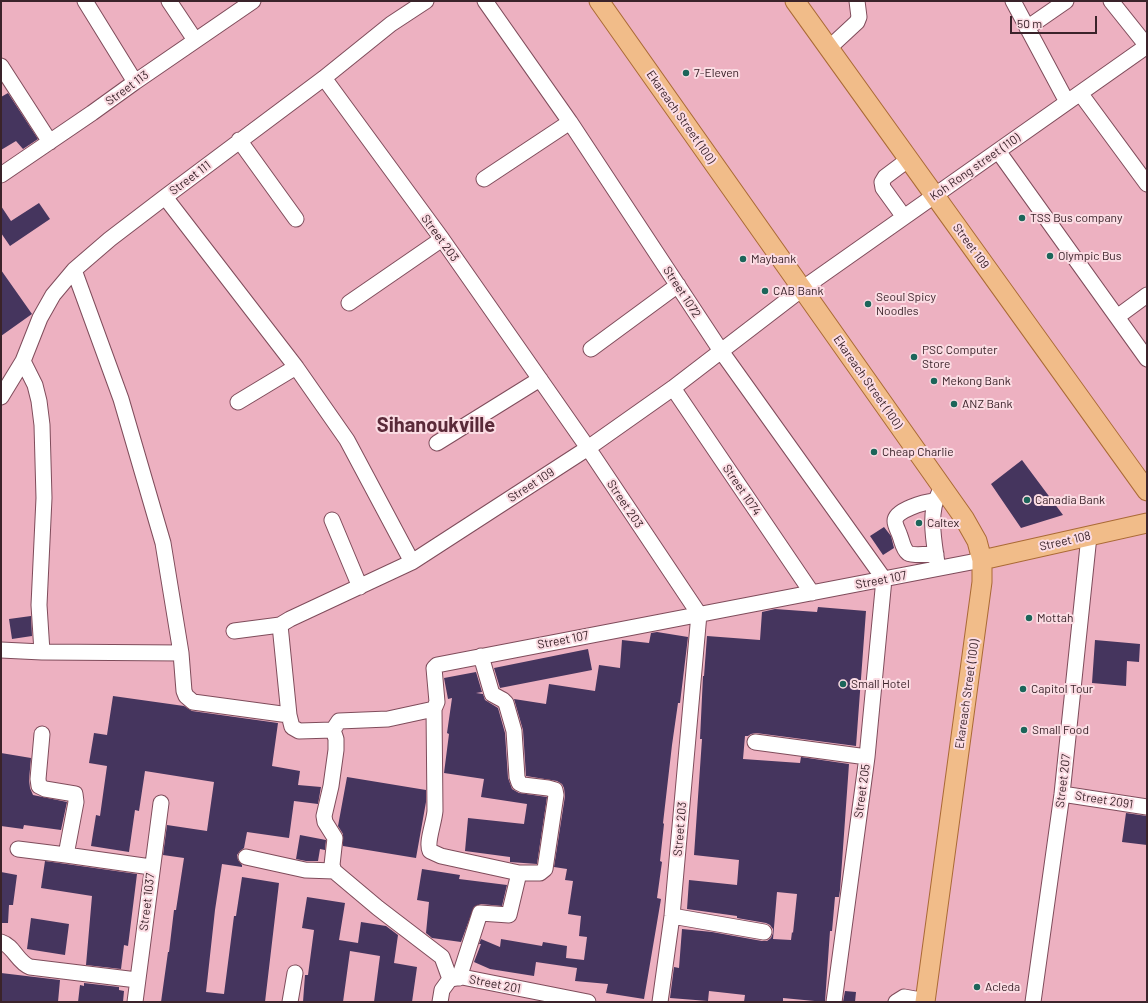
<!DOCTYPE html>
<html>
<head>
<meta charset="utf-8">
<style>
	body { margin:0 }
	#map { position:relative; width:1148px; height:1003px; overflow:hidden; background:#edb1c1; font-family:Barlow,sans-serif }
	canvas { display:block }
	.frame { position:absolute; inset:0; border:2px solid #3a232a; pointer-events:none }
	.scale { position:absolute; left:1010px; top:16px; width:87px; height:18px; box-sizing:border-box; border:2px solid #3a232a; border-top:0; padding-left:5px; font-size:12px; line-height:14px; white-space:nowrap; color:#3a232a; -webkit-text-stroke:3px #fbdce3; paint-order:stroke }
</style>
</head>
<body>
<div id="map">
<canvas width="1148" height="1003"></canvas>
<div class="frame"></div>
<div class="scale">50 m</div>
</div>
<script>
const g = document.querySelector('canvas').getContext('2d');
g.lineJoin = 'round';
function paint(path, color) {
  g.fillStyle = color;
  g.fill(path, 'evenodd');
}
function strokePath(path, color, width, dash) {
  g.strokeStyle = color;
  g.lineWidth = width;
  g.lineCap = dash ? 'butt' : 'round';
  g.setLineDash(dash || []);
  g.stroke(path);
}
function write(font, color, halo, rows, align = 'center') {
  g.font = font + ' Barlow,sans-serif';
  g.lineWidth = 4;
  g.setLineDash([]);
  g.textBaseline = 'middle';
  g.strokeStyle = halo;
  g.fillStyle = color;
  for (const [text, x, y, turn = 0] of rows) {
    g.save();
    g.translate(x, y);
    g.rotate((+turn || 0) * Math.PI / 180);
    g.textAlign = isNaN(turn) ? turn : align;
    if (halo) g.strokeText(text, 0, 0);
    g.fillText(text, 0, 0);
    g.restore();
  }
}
const building = new Path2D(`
	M8 93 38 139 23 149 16 141 1 150V97Z
	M39 203 50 219 10 246 1 233V206L11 221Z
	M1 270 32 314 1 336Z
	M1022 460 1063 515 1021 528 991 484Z
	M884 527 891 536 894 548 883 555 870 536Z
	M818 607 866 611 856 746 756 733 751 734 748 736H745L743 759 800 763 801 757 849 764 840 890 839 897H835L832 931H830L825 1002 783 998V1002H744L745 995 709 991 708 1001 670 998 674 967 679 968 682 929 712 932 762 941H767L771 938 773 933V929L770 925 766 923 737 918V916L687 909 689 880 737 885 739 860 694 855 702 739H700L703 676H704L707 636 760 640 762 612 775 609 817 612ZM777 892 797 894 793 933 792 932 791 940 773 939Z
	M31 616 32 636 12 639 9 619Z
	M657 632 688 637 680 703H678L672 745 663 823 664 824 660 861 662 862 657 898 661 899 644 999 606 993 608 984 575 981 577 968 536 962 534 976 490 969 474 962 481 944H479L481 939 500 947 501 939 542 946 543 942 567 946 566 958 584 960 587 937 579 936 581 916 568 914 573 881 565 880 567 869 554 867 565 796 564 788 562 784 557 781 526 776 523 730 514 699 546 704 549 684 595 691 599 665 620 668 622 640 649 643 651 633Z
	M1095 640 1140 644 1139 662 1127 661 1126 686 1092 683Z
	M588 649 592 670 500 688 494 668Z
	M476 672 482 692 476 693 483 694 485 700 498 708 505 733 508 778 511 786 512 789 519 793 547 797 537 864 510 862V857L465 851 468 818 524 824 527 804 481 797 484 779 444 773 449 734 447 733 452 698 448 699 444 678Z
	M113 696 184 706 192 711 278 723 272 766 300 771 298 785 321 787 318 804 294 801 289 838 247 832 244 848 240 851 237 855 238 860 242 865V867L222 864 215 910 206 992 224 994 234 916H236L242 877 279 883 265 1002H161L168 952H169L174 910H176L184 858 163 855 167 825 207 831 214 782 145 771 139 811 135 810 129 852 91 846 96 815 100 816 107 766 89 763 94 733 107 735Z
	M1 753 31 758 29 780 30 788 33 795 67 802 61 830 24 825 23 829 1 826Z
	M347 777 426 790V802L416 858 343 846V834L338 826Z
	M1126 813 1147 816V845L1122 842Z
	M300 835 326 840 325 850 320 849 318 861H306L296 859Z
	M45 861 137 874 128 946 124 945 121 969 86 965 92 896 41 888Z
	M422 869 460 875 459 879 507 885 502 906 481 904 474 907 461 942 432 938 426 933 429 902 417 900Z
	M1 872 17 875 13 905H9L8 923H1Z
	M307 897 345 903 339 940 358 943 361 922 386 926 398 935 394 963 417 967 412 1002H374L380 956 350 951 343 1002H303L305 975H308L314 930 302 928Z
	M31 918 69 924 65 955 27 949Z
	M1 973 60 980 58 1002H1Z
	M84 983 119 987V990L124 991 123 1002H78L80 985 84 986Z
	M845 991 856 992 855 1002H843Z`);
const minor = new Path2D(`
	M85 1 135 82
	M169 1 195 40
	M485 1 570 122 721 351 884 579 867 757 834 1002
	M1013 1 1067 102
	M1111 1 1147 46
	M1027 28 1066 1
	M829 48 857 22 859 17 857 1
	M1 66 50 142
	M324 78 442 239 588 448 699 614 672 916 660 1002
	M1080 93 1147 184
	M239 140 296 219
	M998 151 1147 359
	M1 175 92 113 135 82 253 1
	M484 179 570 122
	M165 197 296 367 347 440 412 562
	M904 217 883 188 882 182 885 177 909 159
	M74 270 121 399 163 543 181 653 184 691 186 696 193 702 289 715
	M349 303 442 239
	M1117 317 1147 295
	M591 349 678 285
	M23 361 35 385 39 401 42 425 44 498 39 605 42 652
	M673 388 812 593
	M1 397 23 361 40 318 53 295 74 270 110 239 165 197 324 78 391 24 426 1
	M238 402 296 367
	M437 443 540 379
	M934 501C925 502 895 510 895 521 895 526 899 532 900 536 902 541 903 549 908 553 913 556 929 554 936 554
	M332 520 360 587
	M937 563C934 541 928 513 939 493
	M280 625 289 715 292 727 299 731 333 730 339 721 388 719 434 709 437 702 434 668 437 665 982 560
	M234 631 280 625 290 619 412 562 588 448 673 388 802 289 1147 46
	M1 650 42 652 181 653
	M434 709 435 811C434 823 426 843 430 851L441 856 519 873H540L545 869 556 795 555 790 548 788 523 785 519 783 517 777 514 731 506 703 503 700 492 694 481 656
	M333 730 336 739V750L331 786 324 816 325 822 335 838 332 865 334 871 378 908 442 957 450 979
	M42 734 38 779 39 786 45 789 75 794 76 802 66 855
	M755 742 867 757
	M1062 794 1147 807
	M18 849 66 855 151 867
	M246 857 305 870 334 871
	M672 916 764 932
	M1 942C14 946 17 962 30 967L137 980
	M459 978 480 913 509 915 519 873
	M450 979 462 977 588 1002
	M135 1002 161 803
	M290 1002 295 973
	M440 1002 442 990 450 979
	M896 1002 904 997 926 1001
	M1033 1002 1062 794 1089 536`);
const major = new Path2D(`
	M599 1 964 518 977 541 982 560V582L925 1002
	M795 1 1147 491
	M982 560 1147 523`);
const markers = [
	[686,73,4,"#1c655a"],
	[1022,218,4,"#1c655a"],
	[1050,256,4,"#1c655a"],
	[743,259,4,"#1c655a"],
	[765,291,4,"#1c655a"],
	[868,304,4,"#1c655a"],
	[914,357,4,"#1c655a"],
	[934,381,4,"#1c655a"],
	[954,404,4,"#1c655a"],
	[874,452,4,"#1c655a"],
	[1027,500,4,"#1c655a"],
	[919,523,4,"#1c655a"],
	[1029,618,4,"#1c655a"],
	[843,684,4,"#1c655a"],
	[1023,689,4,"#1c655a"],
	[1024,730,4,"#1c655a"],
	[977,987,4,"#1c655a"]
];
const poiNames = [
	["7-Eleven",694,73],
	["TSS Bus company",1030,218],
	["Olympic Bus",1058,256],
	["Maybank",751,259],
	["CAB Bank",773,291],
	["Seoul Spicy",876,297],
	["Noodles",876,311],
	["PSC Computer",922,350],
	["Store",922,364],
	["Mekong Bank",942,381],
	["ANZ Bank",962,404],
	["Cheap Charlie",882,452],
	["Canadia Bank",1035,500],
	["Caltex",927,523],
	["Mottah",1037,618],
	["Small Hotel",851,684],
	["Capitol Tour",1031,689],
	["Small Food",1032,730],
	["Acleda",985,987]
];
const streetNames = [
	["Street 113",127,88,-36],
	["Ekareach Street (100)",681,117,55],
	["Koh Rong street (110)",975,167,-35],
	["Street 111",190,178,-37],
	["Street 203",440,238,54],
	["Street 109",971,246,54],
	["Street 1072",682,292,57],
	["Ekareach Street (100)",868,382,55],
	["Street 109",531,485,-33],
	["Street 1074",742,490,56],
	["Street 203",625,504,56],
	["Street 108",1065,541,-13],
	["Street 107",881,580,-11],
	["Street 107",563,640,-11],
	["Ekareach Street (100)",967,694,-82],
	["Street 207",1063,781,-83],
	["Street 205",862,791,-82],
	["Street 2091",1104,800,9],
	["Street 203",680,829,-85],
	["Street 1037",147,902,-83],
	["Street 201",495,984,11]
];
const townNames = [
	["Sihanoukville",436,425]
];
paint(building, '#45355e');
strokePath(minor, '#7f4c5b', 17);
strokePath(major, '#aa6a35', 21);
strokePath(minor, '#fff', 15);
strokePath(major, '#f1bc89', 19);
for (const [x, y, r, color] of markers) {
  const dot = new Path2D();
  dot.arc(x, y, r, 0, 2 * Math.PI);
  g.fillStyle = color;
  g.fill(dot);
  strokePath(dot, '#fbdce3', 1.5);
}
write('12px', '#3a232a', '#fbdce3', poiNames, 'left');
write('12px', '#3a232a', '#fbdce3', streetNames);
write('bold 20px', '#5a2a39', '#fbdce3', townNames);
</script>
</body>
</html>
